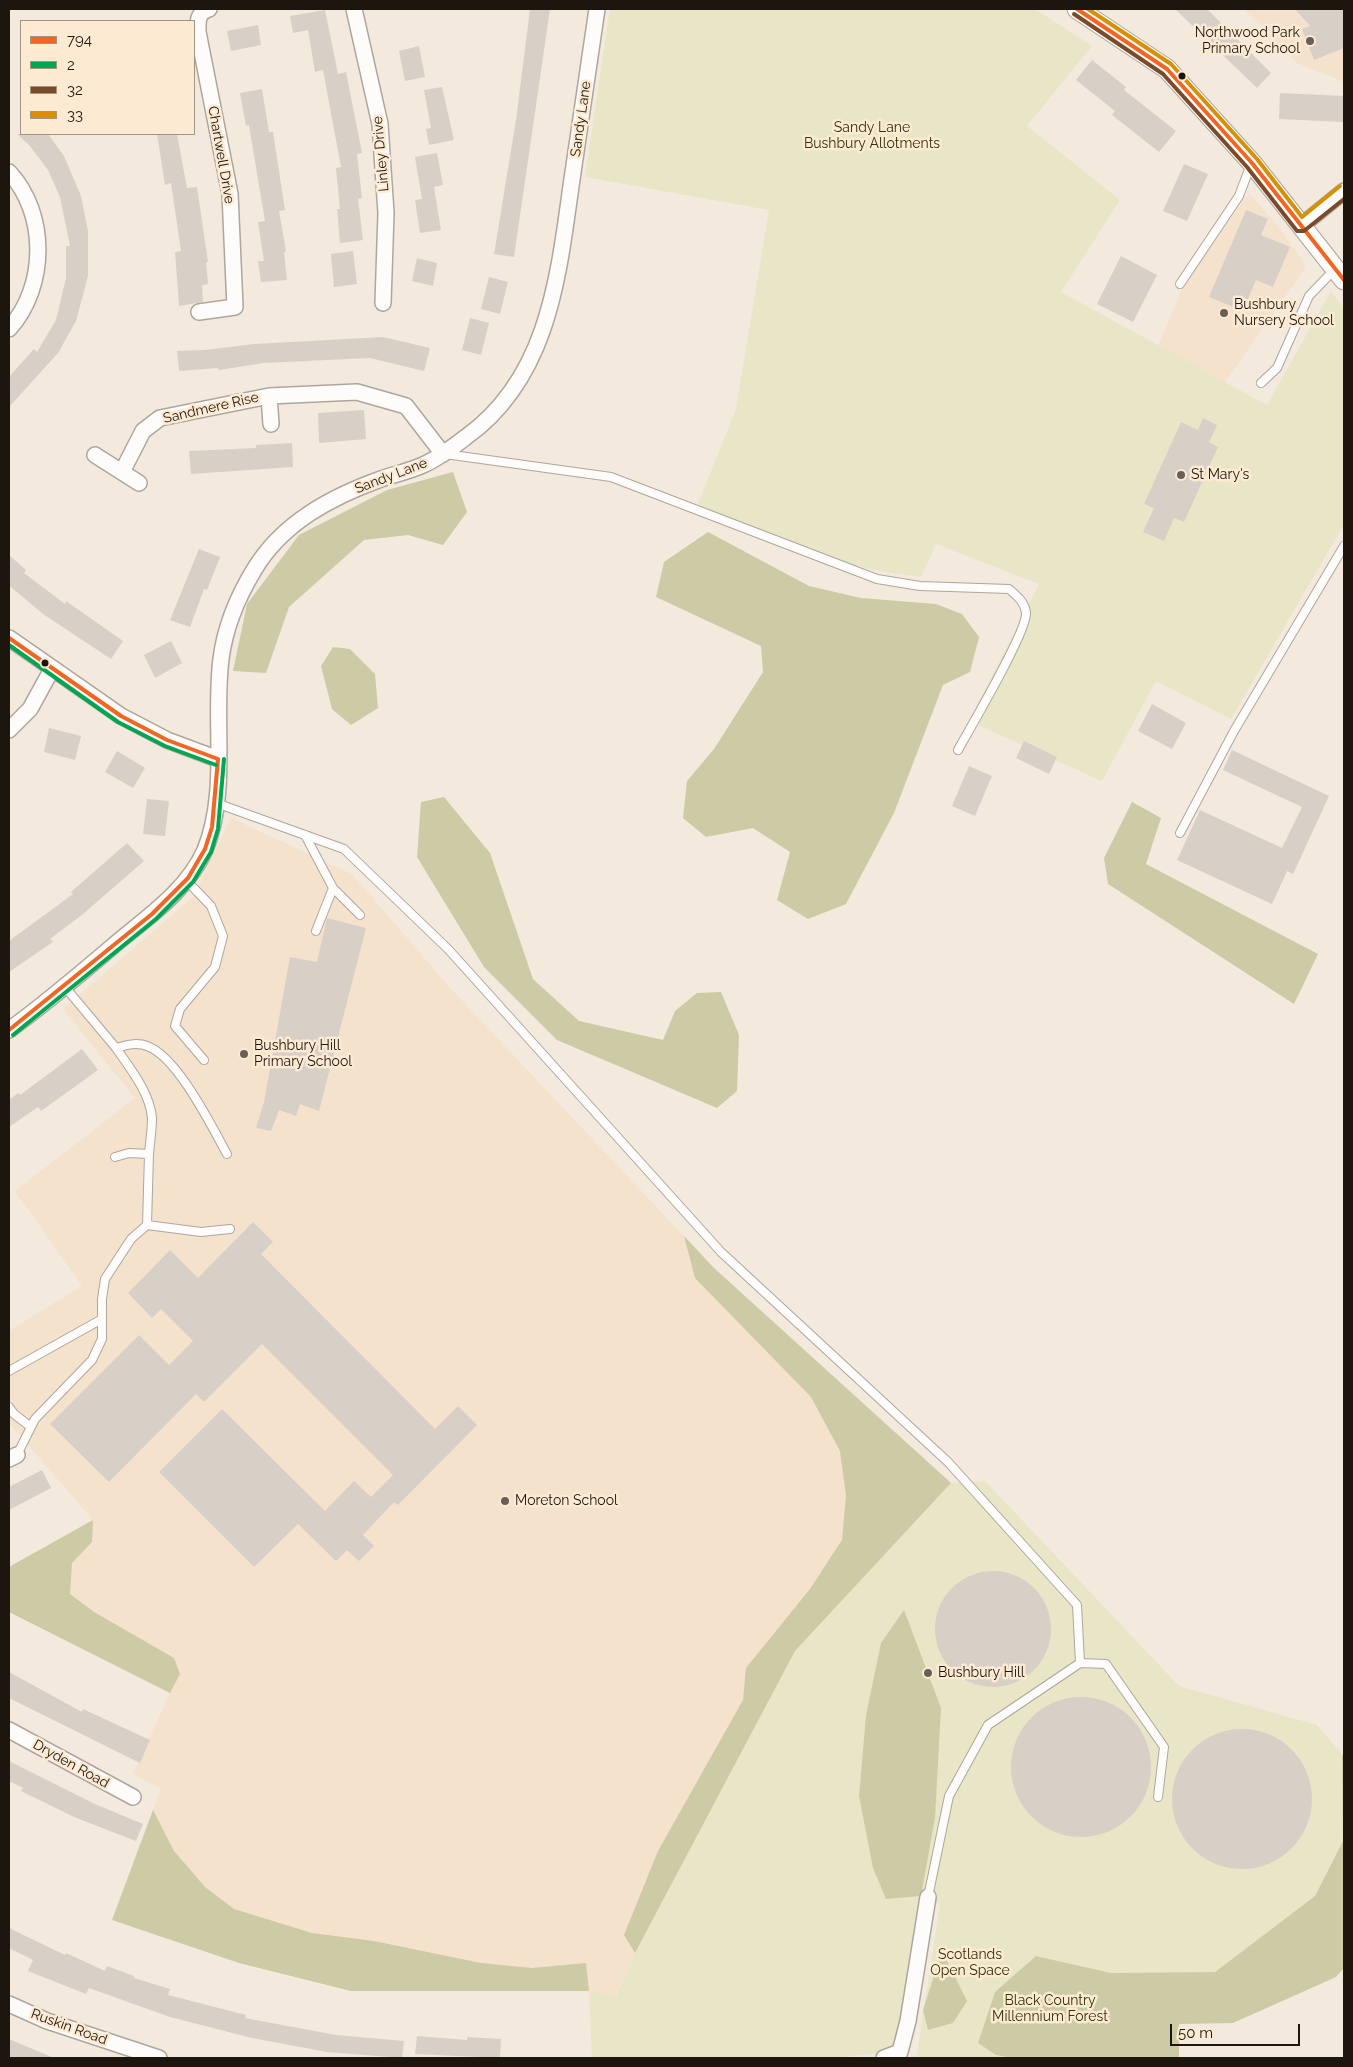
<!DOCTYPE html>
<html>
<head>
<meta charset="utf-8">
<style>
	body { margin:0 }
	#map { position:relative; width:1353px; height:2067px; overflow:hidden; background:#f3e9dd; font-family:Raleway,sans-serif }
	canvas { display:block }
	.frame { position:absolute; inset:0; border:10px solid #1d160e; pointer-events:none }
	.legend { position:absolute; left:20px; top:20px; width:175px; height:115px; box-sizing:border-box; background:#fdead3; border:1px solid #a39584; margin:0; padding:6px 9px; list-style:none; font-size:15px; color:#1d160e }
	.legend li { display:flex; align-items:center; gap:10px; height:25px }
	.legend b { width:25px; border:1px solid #a39584 }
	.scale { position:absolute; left:1170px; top:2024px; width:130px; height:22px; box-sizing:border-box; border:2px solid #1d160e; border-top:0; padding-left:6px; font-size:15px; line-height:18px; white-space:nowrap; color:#1d160e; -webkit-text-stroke:4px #fdead3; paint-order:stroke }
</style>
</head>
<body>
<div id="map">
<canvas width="1353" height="2067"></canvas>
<div class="frame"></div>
<ul class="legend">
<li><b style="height:6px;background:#f26522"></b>794</li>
<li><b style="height:6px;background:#00a651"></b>2</li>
<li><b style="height:6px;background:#7a4b2a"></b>32</li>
<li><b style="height:6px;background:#d69002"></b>33</li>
</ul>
<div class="scale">50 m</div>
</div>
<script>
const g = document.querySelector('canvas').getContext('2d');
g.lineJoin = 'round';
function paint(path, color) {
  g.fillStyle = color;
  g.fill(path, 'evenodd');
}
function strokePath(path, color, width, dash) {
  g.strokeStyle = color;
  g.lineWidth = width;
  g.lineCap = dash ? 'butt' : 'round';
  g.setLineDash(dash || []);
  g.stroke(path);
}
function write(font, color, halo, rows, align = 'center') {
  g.font = font + ' Raleway,sans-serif';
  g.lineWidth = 5;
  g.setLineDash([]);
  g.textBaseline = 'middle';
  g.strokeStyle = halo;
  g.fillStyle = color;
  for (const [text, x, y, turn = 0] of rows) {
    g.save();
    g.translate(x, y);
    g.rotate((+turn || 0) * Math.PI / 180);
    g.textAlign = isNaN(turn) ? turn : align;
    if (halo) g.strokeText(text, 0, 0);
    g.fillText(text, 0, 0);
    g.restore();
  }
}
const built = new Path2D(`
	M1244 9H1344V82L1297 63Z
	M1249 193 1278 226 1304 263 1305 268 1225 382 1158 346 1186 280Z
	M231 818 352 874 451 989 714 1268 951 1483 795 1651 635 1953 615 1996 588 1991H351L239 1963 112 1920 161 1789 133 1774 170 1693 9 1612V1567L93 1520 9 1423V1331L82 1286 15 1191 135 1098 63 1009 193 897Z`);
const green = new Path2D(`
	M610 9H1035L1092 46 1027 126 1120 200 1061 292 1267 405 1331 291 1344 309V524L1231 719 1156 681 1102 781 969 721 1039 584 936 544 921 577 873 570 825 557 697 506 736 409 769 210 585 177Z
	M985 1481 1179 1686 1317 1725 1342 1754 1343 1841 1315 1896 1215 1972 1111 1973 1036 1956 996 2055 1013 2058H911L917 2055 940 1904 921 1897 896 2051 837 2058H592L589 1991 616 1996 635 1953 795 1651 951 1483ZM881 1643 859 1796 866 1715Z`);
const forest = new Path2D(`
	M453 472 467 512 443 545 408 535 364 540 289 607 266 673 233 671 247 604 299 535 387 490Z
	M708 532 809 586 861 598 936 604 962 614 979 637 970 672 943 685 894 813 846 904 808 919 777 900 790 852 753 828 706 837 683 818 687 781 714 749 763 672 761 646 656 597 664 562Z
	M333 647 350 649 375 674 378 708 351 725 332 709 321 666Z
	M444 797 490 853 533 979 579 1021 663 1040 675 1011 697 993 721 992 739 1035 737 1091 717 1108 557 1040 484 967 417 857 421 802Z
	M1132 802 1161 818 1146 864 1318 954 1294 1004 1108 884 1104 858Z
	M684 1236 714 1268 951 1483 795 1651 635 1953 624 1935 658 1851 743 1700 746 1668 810 1589 842 1540 846 1496 840 1451 811 1397 695 1278Z
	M93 1520 92 1542 72 1563 70 1594 94 1612 174 1658 180 1674 170 1693 9 1612V1567Z
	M904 1610 941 1708 935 1818 921 1896 886 1899 873 1868 859 1796 866 1715 881 1643Z
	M1342 1754 1344 1758V1968L1336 1977 1233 2023 1179 2024V2058H1013L996 2055 978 2043 995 1992 1036 1956 1111 1973 1215 1972 1315 1896 1343 1841Z
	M153 1810 174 1851 205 1887 234 1909 312 1933 374 1941 481 1963 532 1968 586 1963 589 1991H351L239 1963 112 1920Z
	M942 1951 967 2001 953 2023 928 2030 923 2010Z`);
const building = new Path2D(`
	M530 9H550L514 257 494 254 516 120Z
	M1175 9H1207L1271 73 1257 88Z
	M1295 9H1344V48L1314 60 1302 29 1310 26Z
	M325 10 338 74 346 72 362 153 357 154 362 198 358 199 363 240 340 243 337 209H340L336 168 341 167 323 70 315 72 308 30 293 33 290 16Z
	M258 25 261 45 231 51 227 31Z
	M419 46 425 77 405 81 399 51Z
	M1092 60 1126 87 1124 90 1176 131 1159 152 1112 115 1115 111 1076 80Z
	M442 87 454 140 429 145 426 129 431 128 424 90Z
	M262 89 269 132H273L285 210 279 211 286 251 284 252 287 280 261 282 258 261H264L258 222 265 221 249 125 246 126 240 93Z
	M1280 93 1344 96V122L1279 119Z
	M17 134H48L64 156 81 196 88 231V276L76 321 58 353 9 407V377L34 349 37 352 56 320 66 278V246H70L60 197 48 170 30 146Z
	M157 134H177L187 188 197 187 208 262H206L208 284 202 285 203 302 179 306 175 252 181 251 171 183 165 185Z
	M437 153 443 185 434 187 441 230 420 233 415 200 422 199 415 157Z
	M1184 164 1208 174 1187 221 1163 211Z
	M1246 210 1268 219 1261 235 1290 247 1273 287 1256 280 1243 311 1209 297Z
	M353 251 357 284 334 287 331 254Z
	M1121 256 1157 275 1133 322 1097 304Z
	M417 258 437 263 433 286 412 281Z
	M489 277 508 282 500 314 481 309Z
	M470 318 489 323 481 355 462 350Z
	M383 337 430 348 424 371 370 358 264 363 219 370 218 368 179 371 177 351 205 350 254 344Z
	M364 410 366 439 319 443 318 413Z
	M1203 418 1217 425 1209 442 1218 447 1184 522 1174 518 1164 541 1143 532 1154 508 1144 504 1181 422 1198 430Z
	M292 443 293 467 191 474 189 451 256 448V445Z
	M199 549 220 557 207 590 204 589 190 627 170 620Z
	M9 555 26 570 24 573 65 604 66 601 123 641 111 659 43 614 11 587 9 589Z
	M171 641 182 663 155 678 144 655Z
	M1152 704 1186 723 1172 749 1138 731Z
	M49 728 81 736 75 760 44 752Z
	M1024 741 1057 757 1049 774 1016 758Z
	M1232 750 1329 796 1293 874 1287 871 1272 904 1177 860 1200 810 1282 848 1302 807 1223 770Z
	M117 751 145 768 133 788 105 772Z
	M969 766 992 776 975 816 952 806Z
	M147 799 169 801 165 836 143 834Z
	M127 843 144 861 83 914 50 939 53 942 9 972V941L73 894 71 892Z
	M327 918 366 928 319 1111 300 1104 296 1116 279 1110 271 1131 256 1128 264 1102 290 957 317 962Z
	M82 1049 98 1070 41 1111 38 1107 9 1127V1100L18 1093 20 1095Z
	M253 1222 273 1242 261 1254 435 1429 458 1406 477 1425 398 1505 394 1502 363 1535 374 1546 359 1561 347 1550 336 1561 298 1524 254 1567 159 1472 222 1409 325 1511 354 1481 371 1497 393 1475 262 1344 204 1402 196 1394 109 1482 50 1424 139 1335 169 1365 193 1341 161 1309 152 1318 128 1293 170 1250 198 1278Z
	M42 1470 51 1488 9 1510V1487Z
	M935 1629a58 58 0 1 1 116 0a58 58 0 1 1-116 0Z
	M9 1672 82 1712 83 1709 150 1740 140 1763 9 1698Z
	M1011 1767a70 70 0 1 1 140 0a70 70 0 1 1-140 0Z
	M1172 1799a70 70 0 1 1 140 0a70 70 0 1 1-140 0Z
	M9 1761 95 1804 143 1824 136 1841 74 1817 21 1791 23 1788 9 1781Z
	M9 1928 65 1955 66 1953 105 1971 107 1966 134 1976V1978L170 1989 168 1995 246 2015 245 2018 336 2035 404 2041 402 2058 327 2052 252 2038 170 2017 89 1988 86 1994 28 1971 33 1960 9 1948Z
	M417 2036 467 2040V2037L501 2039 500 2058 415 2054Z
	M9 2039 54 2058H9Z`);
const service = new Path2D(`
	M1180 284 1239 196 1251 164
	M1261 383 1277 368 1309 296 1335 269
	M445 454 611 477 877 579 920 586 1009 589C1017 596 1025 602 1026 613 1027 632 970 728 958 750
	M216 803 344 849 448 949 721 1252 948 1462 1077 1605 1080 1663
	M1180 833 1234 731 1344 546
	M305 835 333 888 360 915
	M187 881 211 906 223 936 215 967 180 1009 175 1026 204 1060
	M316 931 333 888
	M65 987 116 1048C126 1045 137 1042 147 1046 177 1056 212 1127 227 1154
	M116 1048C130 1068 150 1093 152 1118 152 1130 150 1142 149 1154
	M115 1157 129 1153 149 1154 147 1225
	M9 1371 102 1319
	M9 1407 14 1414 31 1427
	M17 1455 35 1419 92 1360 102 1339V1299L105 1279 131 1239 147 1225 201 1232 230 1229
	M928 1897 949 1796 988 1725 1080 1663 1106 1664 1164 1747 1158 1797`);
const minor = new Path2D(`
	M354 9 380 124 386 213 383 303
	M9 172C48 214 47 287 9 329
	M1301 226 1344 191
	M199 312 235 307 230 194 198 32C198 21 197 13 209 9
	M269 396 271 424
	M95 455 139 483
	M122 472 143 431 160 418 269 396 357 392 406 406 443 454
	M9 638 121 716 167 740 218 759
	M9 730 30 709 52 669
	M9 1030C45 1004 79 975 113 946 146 918 187 891 205 850 229 791 213 721 221 659 225 627 237 598 254 570 282 523 331 497 381 479 395 474 410 471 423 465 439 458 453 447 466 437 548 378 558 279 571 186 580 127 588 68 597 9
	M9 1459 17 1455
	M9 1730 133 1797
	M9 2004 47 2021 159 2058
	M884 2058 900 2052 908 2021 928 1897`);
const tertiary = new Path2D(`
	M1077 9 1167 69 1252 163 1344 280`);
const bus1 = new Path2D(`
	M1077 9 1167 69 1252 163 1344 280
	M9 638 121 716 167 740 218 759
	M9 1030 152 914 188 878 205 849 212 827 218 759`);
const bus2 = new Path2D(`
	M9 645 118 722 165 746 216 765
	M13 1035 156 919 193 882 211 852 218 829 224 759`);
const bus3 = new Path2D(`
	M1074 14 1163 74 1247 167 1297 231H1304L1344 199`);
const bus4 = new Path2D(`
	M1088 9 1171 64 1257 159 1302 217 1340 186`);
const markers = [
	[1310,41,5,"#686056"],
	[1182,76,4.5,"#1d160e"],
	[1224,313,5,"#686056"],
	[1181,475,5,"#686056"],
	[45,663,4.5,"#1d160e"],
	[244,1054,5,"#686056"],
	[505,1501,5,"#686056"],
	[928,1673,5,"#686056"]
];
const poiNames = [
	["Northwood Park",1300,33,"right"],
	["Primary School",1300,49,"right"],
	["Bushbury",1234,305],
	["Nursery School",1234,321],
	["St Mary's",1191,475],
	["Bushbury Hill",254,1046],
	["Primary School",254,1062],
	["Moreton School",515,1501],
	["Bushbury Hill",938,1673]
];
const streetNames = [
	["Sandy Lane",581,119,-82],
	["Linley Drive",381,154,-95],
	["Chartwell Drive",221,155,80],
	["Sandmere Rise",211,408,-13],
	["Sandy Lane",391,476,-21],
	["Dryden Road",71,1764,29],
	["Ruskin Road",69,2027,20]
];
const parkNames = [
	["Sandy Lane",872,128],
	["Bushbury Allotments",872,144],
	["Scotlands",970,1955],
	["Open Space",970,1971],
	["Black Country",1050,2001],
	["Millennium Forest",1050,2017]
];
paint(built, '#f4e2cd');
paint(green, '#e8e6c6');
paint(forest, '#cccba6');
paint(building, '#d8d0c6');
strokePath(service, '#aea69d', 10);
strokePath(minor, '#aea69d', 18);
strokePath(tertiary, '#aea69d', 21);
strokePath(service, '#fdfcfa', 8);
strokePath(minor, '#fdfcfa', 15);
strokePath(tertiary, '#fdfcfa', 19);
strokePath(bus1, '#f26522', 4);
strokePath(bus2, '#00a651', 4);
strokePath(bus3, '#7a4b2a', 4);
strokePath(bus4, '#d69002', 4);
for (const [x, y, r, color] of markers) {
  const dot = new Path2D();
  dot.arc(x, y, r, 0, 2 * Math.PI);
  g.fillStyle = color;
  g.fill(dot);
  strokePath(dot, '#fdead3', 2);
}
write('14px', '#1d160e', '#fdead3', poiNames, 'left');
write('14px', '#1d160e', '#fdead3', streetNames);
write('14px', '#313305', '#fdead3', parkNames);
</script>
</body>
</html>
